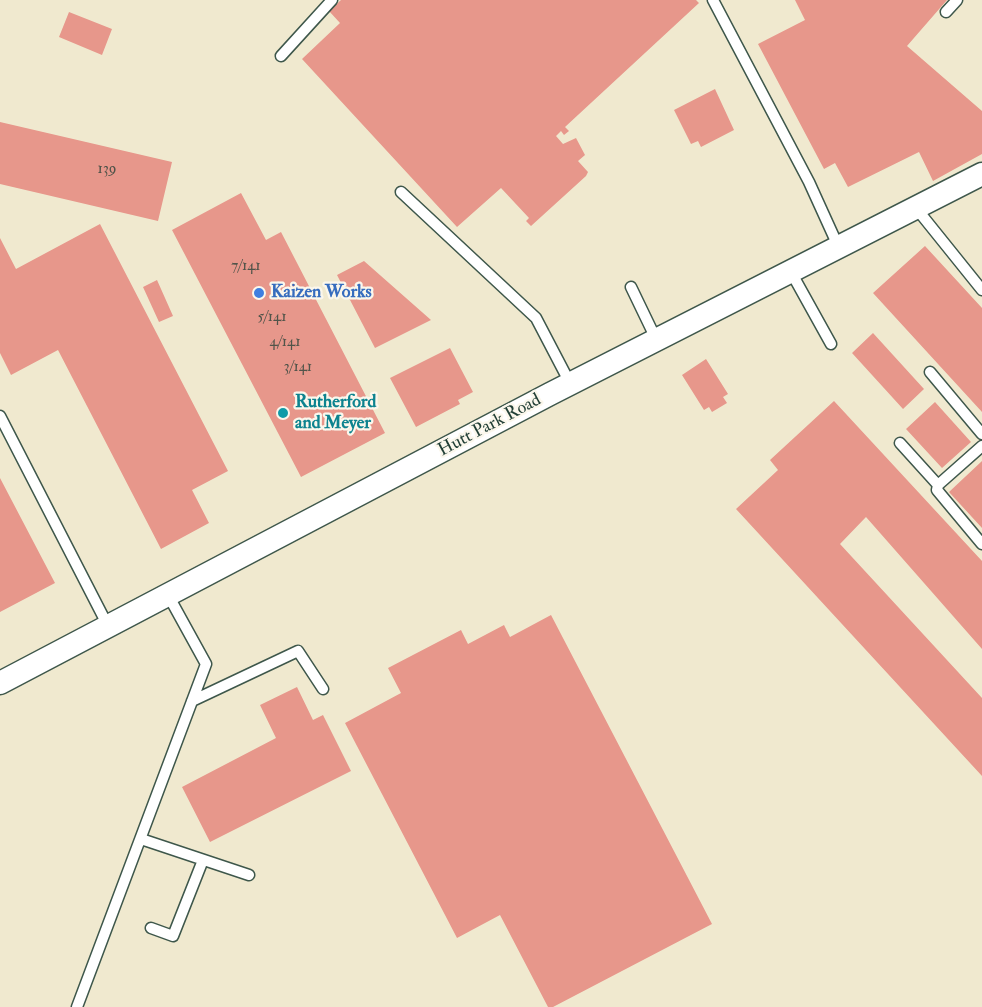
<!DOCTYPE html>
<html>
<head>
<meta charset="utf-8">
<style>
	body { margin:0 }
	canvas { display:block; background:#f0e9cf }
</style>
</head>
<body>
<canvas width="982" height="1007"></canvas>
<script>
const g = document.querySelector('canvas').getContext('2d');
g.lineJoin = 'round';
function paint(path, color) {
  g.fillStyle = color;
  g.fill(path, 'evenodd');
}
function strokePath(path, color, width, dash) {
  g.strokeStyle = color;
  g.lineWidth = width;
  g.lineCap = dash ? 'butt' : 'round';
  g.setLineDash(dash || []);
  g.stroke(path);
}
function write(font, color, halo, rows, align = 'center') {
  g.font = font + ' "IM FELL Double Pica",serif';
  g.lineWidth = 4.5;
  g.setLineDash([]);
  g.textBaseline = 'middle';
  g.strokeStyle = halo;
  g.fillStyle = color;
  for (const [text, x, y, turn = 0] of rows) {
    g.save();
    g.translate(x, y);
    g.rotate((+turn || 0) * Math.PI / 180);
    g.textAlign = isNaN(turn) ? turn : align;
    if (halo) g.strokeText(text, 0, 0);
    g.fillText(text, 0, 0);
    g.restore();
  }
}
const building = new Path2D(`
	M341 0H696L699 3 565 127 569 131 564 135 561 131 556 136 563 144 576 138 585 155 578 161 588 172 586 176 531 226 526 221 529 218 501 188 457 227 302 59 340 23 329 11Z
	M795 0H947L907 46 982 111V154L933 181 919 152 848 187 835 163 824 169 758 44 805 20Z
	M69 12 112 29 102 55 59 37Z
	M715 89 734 130 701 147 698 141 691 144 674 110Z
	M0 122 172 162 158 221 0 184Z
	M241 193 266 240 281 232 385 433 301 477 172 230Z
	M100 224 228 471 192 490 209 523 161 549 58 350 11 375 0 353V238L16 269Z
	M925 246 982 308V412L873 293Z
	M364 261 431 320 375 348 337 275Z
	M157 280 173 316 159 322 143 287Z
	M873 333 924 389 903 409 852 353Z
	M450 348 473 392 458 400 460 404 416 427 390 378Z
	M706 359 728 394 723 397 727 403 712 412 709 407 704 410 682 375Z
	M834 401 982 561V649L866 517 840 544 982 698V776L736 509 778 470 770 460Z
	M935 402 971 442 942 468 906 429Z
	M982 461V528L949 492Z
	M0 478 55 583 0 612Z
	M551 615 712 924 553 1007H548L500 915 457 938 345 723 401 693 388 668 461 630 468 644 504 625 510 637Z
	M297 687 313 720 323 715 351 771 210 842 182 787 276 738 260 705Z`);
const service = new Path2D(`
	M713 0 809 182 839 248
	M946 12 957 0
	M281 56 332 0
	M401 192 536 318 571 385
	M916 208 982 290
	M791 272 831 344
	M631 287 657 341
	M930 372 982 434
	M0 416 108 626
	M900 443 938 485 982 446
	M938 485 937 490 982 544
	M192 701 298 651 323 689
	M141 839 249 875
	M151 928 173 936 203 860
	M77 1007 206 664 168 595`);
const minor = new Path2D(`
	M0 683 550 394 982 174`);
const markers = [
	[259,293,6,"#3f7fe0"],
	[283,413,6,"#0f9aa8"]
];
const numberNames = [
	["139",107,170],
	["7/141",246,267],
	["5/141",272,318],
	["4/141",285,343],
	["3/141",298,368]
];
const shopNames = [
	["Kaizen Works",271,293]
];
const cultureNames = [
	["Rutherford",295,403],
	["and Meyer",295,424]
];
const streetNames = [
	["Hutt Park Road",490,426,-28]
];
paint(building, '#e7978b');
strokePath(service, '#3e574b', 13);
strokePath(minor, '#3e574b', 25);
strokePath(service, '#fff', 10);
strokePath(minor, '#fff', 22);
for (const [x, y, r, color] of markers) {
  const dot = new Path2D();
  dot.arc(x, y, r, 0, 2 * Math.PI);
  g.fillStyle = color;
  g.fill(dot);
  strokePath(dot, '#fbf7ec', 2);
}
write('15px', '#51544a', null, numberNames);
write('bold 18px', '#366cbe', '#fbf7ec', shopNames, 'left');
write('bold 18px', '#0d838f', '#fbf7ec', cultureNames, 'left');
write('18px', '#1f3d34', '#fbf7ec', streetNames);
</script>
</body>
</html>
